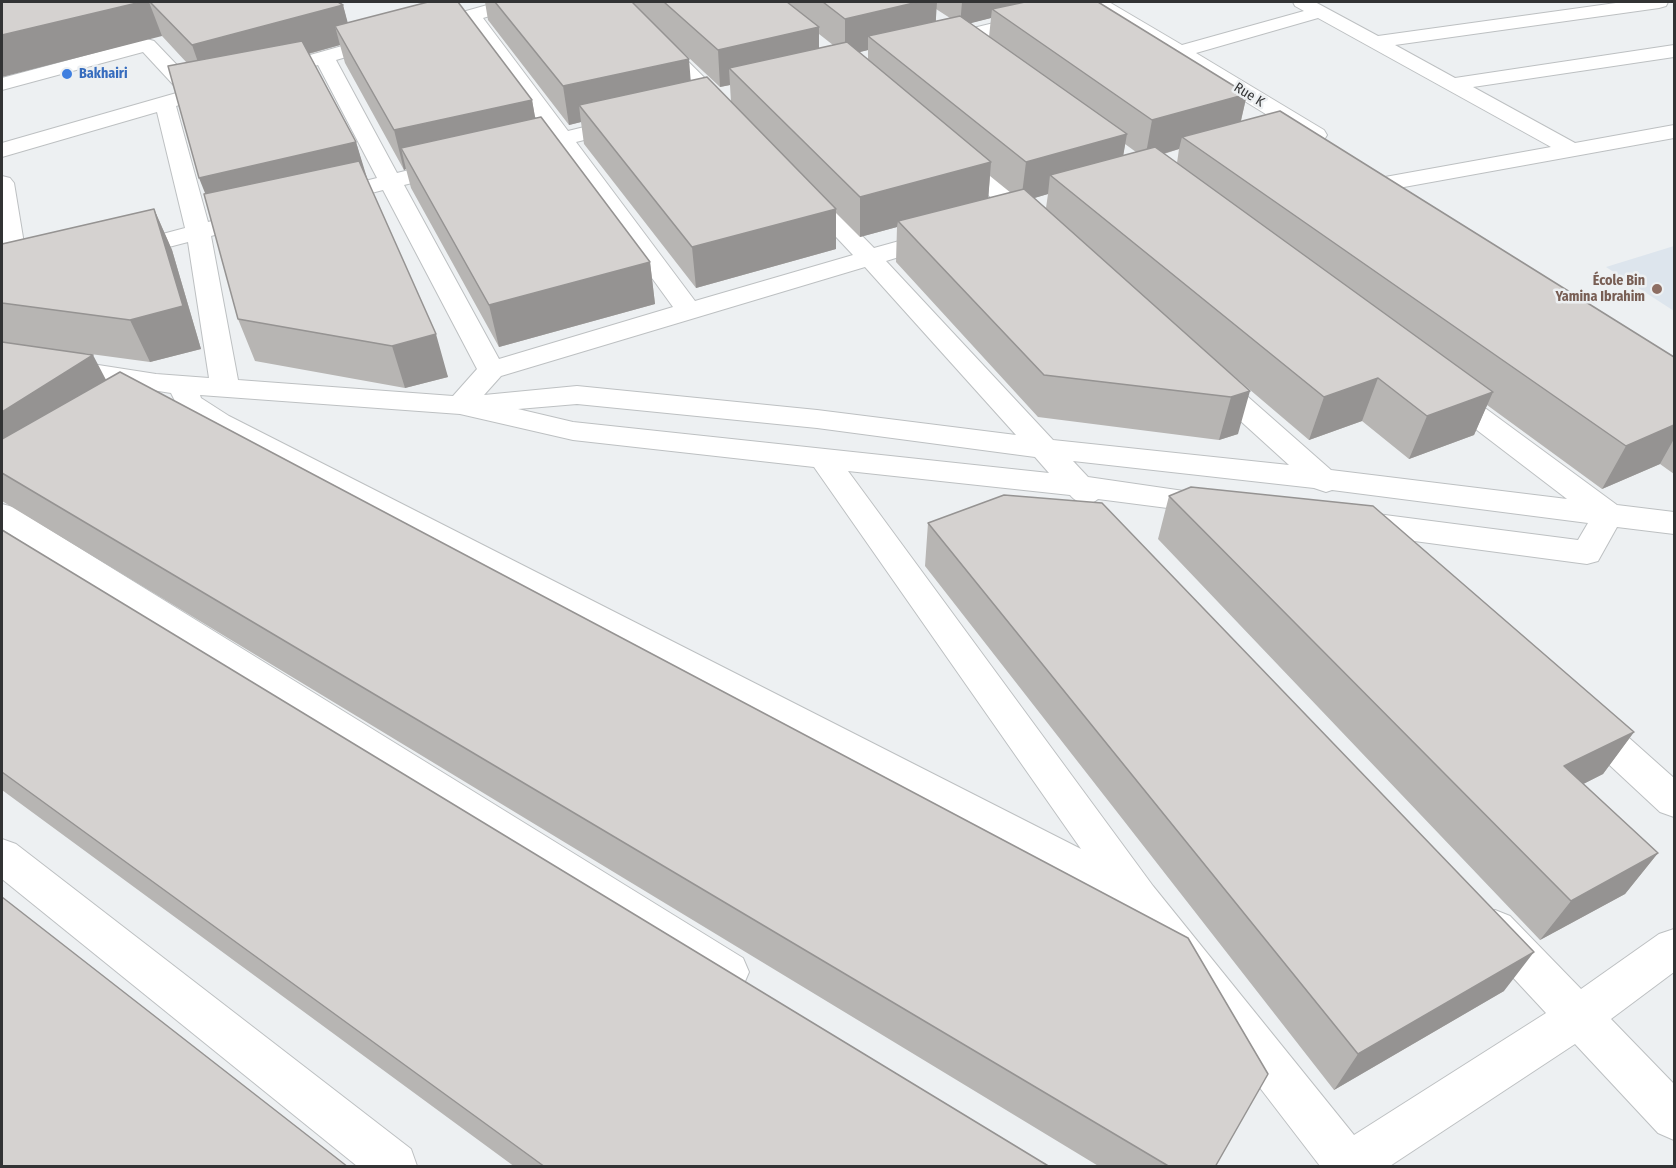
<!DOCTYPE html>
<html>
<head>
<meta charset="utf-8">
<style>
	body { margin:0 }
	#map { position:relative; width:1676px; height:1168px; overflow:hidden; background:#edf0f2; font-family:"Fira Sans Condensed",sans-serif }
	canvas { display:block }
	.frame { position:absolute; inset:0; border:3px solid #323334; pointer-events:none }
</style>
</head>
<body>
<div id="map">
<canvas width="1676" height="1168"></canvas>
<div class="frame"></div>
</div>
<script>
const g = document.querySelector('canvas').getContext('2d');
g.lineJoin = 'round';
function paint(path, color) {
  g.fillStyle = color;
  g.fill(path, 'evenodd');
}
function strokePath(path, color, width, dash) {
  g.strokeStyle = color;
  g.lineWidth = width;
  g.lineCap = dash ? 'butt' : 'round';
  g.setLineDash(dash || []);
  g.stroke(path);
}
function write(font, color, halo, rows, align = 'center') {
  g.font = font + ' "Fira Sans Condensed",sans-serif';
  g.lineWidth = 5;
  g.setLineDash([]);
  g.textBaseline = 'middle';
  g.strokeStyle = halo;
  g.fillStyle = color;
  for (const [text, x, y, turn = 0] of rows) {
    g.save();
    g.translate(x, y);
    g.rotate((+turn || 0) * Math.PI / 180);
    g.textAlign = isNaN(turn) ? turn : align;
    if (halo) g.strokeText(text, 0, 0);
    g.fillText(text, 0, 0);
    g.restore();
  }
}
const built = new Path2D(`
	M1674 246V311L1606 267Z`);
const minor = new Path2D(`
	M498 2H526L524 6 483 18 568 131 625 117 633 118 636 123 633 128 576 142 695 301 853 255 793 191 797 186 805 184 813 186 874 248 939 230 948 232 951 237 948 242 886 261 1053 440 1289 465 1202 386 1198 380 1202 374 1212 371 1222 374 1331 470 1567 499 1435 398 1431 392 1435 386 1445 383 1455 386 1617 505 1674 512V534L1617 527 1598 561 1587 564 1354 533 1343 530 1338 522 1343 514 1354 511 1578 540 1588 523 1332 490 1326 492 1314 488 1073 461 1088 477 1225 497 1230 504 1225 511 1214 514 1098 499C1089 507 1078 504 1070 495L848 471 1153 886 1354 1135 1546 1013 1480 942 1474 929 1480 916 1495 910 1510 916 1581 989 1659 934 1674 929V972L1611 1019 1674 1084V1140L1658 1133 1575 1044 1390 1166H1320L1125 912 209 428 179 409 171 393 2 366V350L156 374 209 378 188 242 123 259 114 257 111 252 114 247 185 228 157 112 2 157V143L180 92 143 52 2 90V78L147 39 154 41 198 87 219 81 226 83 229 87 226 91 176 106 208 222 256 210 264 212 268 217 264 222 211 236 238 380 453 396 477 369 383 190 329 204 321 202 317 197 321 192 377 178 318 65 271 78 264 76 261 72 264 68ZM467 22 549 136 507 146 504 151 507 156 515 158 557 147 673 307 499 359 404 185 461 171 464 166 461 161 453 159 397 173 336 60ZM865 267 1016 435 817 410 577 386 484 395 501 376ZM200 395 460 414 573 440 814 467 1081 849 229 416 201 398ZM577 404 817 428 1035 457 1049 473 573 422 518 409Z
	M609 2H628L734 107 737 112 734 117 726 118 718 117Z
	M1088 2H1109L1182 45 1304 11 1295 6 1293 2H1315L1378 36 1623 2H1668L1666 6 1659 8 1395 45 1455 78 1674 45V57L1473 87 1575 143 1674 125V138L1393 189 1385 187 1381 182 1385 177 1551 147 1318 18 1196 53 1324 130 1327 135 1324 140 1316 142 1308 140 1090 6Z
	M1035 13 1042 15 1045 19 1042 23 939 48 932 46 929 42 932 38Z
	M955 148 963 150 1046 219 1049 224 1046 229 1037 231 1028 229 947 160 944 155 947 150Z
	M2 176 10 178 14 183 30 280 26 285 17 288 8 285C0 271 0 196 2 176Z
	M2 504 13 507 743 958 749 972 743 986 728 992 713 986 2 529Z
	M1587 708 1600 712 1674 778V817L1660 812 1574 732 1569 722 1574 712Z
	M2 839 16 844 411 1149 417 1166H357L2 879Z`);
const wall = new Path2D(`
	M2 2H338L343 5 347 22 532 100 535 118 650 262 655 304 499 347 411 188 406 169 404 170 345 63 340 45 309 54 356 142 366 177 448 377 405 388 255 361 238 319 187 63 162 36Z
	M485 2H1098L1247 94 1241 121 1674 357V474L1660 464 1602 489 1487 405 1474 435 1409 459 1362 421 1309 440 1229 372 1238 434 1219 440 1038 417 896 262 897 227 860 237 836 213V249L696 288 584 144 581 122 569 125 488 20ZM936 9 950 18 936 21ZM991 18 989 37 970 23ZM819 34 833 45 819 49ZM672 42 720 87 730 85 731 102 691 81ZM868 50V59L859 52ZM1125 144 1136 152 1123 156ZM1179 149 1177 163 1164 154ZM990 176 1011 193 988 198ZM1048 194 1046 208 1034 198Z
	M154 209 172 250 201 349 150 362 83 353 106 380 1215 1167H1100L2 501V244Z
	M1169 496 1634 732 1603 774 1583 784 1658 853 1625 894 1540 940 1158 539Z
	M928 523 1504 991 1334 1090 925 566Z
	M2 530 1050 1167H515L2 790Z`);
const shadedWall = new Path2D(`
	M141 2H149L162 36 2 77V35Z
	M918 2H937L935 33 868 36V50L845 56V19Z
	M962 2H1044L992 9 991 18 960 26Z
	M343 5 353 42 335 26 340 45 205 82 192 45Z
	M819 27V64L729 68 730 85 720 87 718 50Z
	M689 59 692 97 579 105 581 122 569 125 563 86Z
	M1247 94 1238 133 1182 137 1179 149 1145 159 1152 120Z
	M532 100 539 139 401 148 406 169 404 170 394 130Z
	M1127 134 1120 174 1050 175 1048 194 1021 202 1026 162Z
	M356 142 368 181 215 218 199 178Z
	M991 162 988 202 898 221 897 227 860 237V197Z
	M154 209 172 250 201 349 150 362 130 320Z
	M836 209V249L696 288 692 247Z
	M650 262 655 304 499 347 489 305Z
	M436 334 448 377 405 388 392 346Z
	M93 355 115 397 2 472V412Z
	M1378 378 1362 421 1309 440 1324 397Z
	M1250 391 1238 434 1219 440 1231 397Z
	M1493 392 1474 435 1409 459 1427 416Z
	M1674 425V439L1660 464 1602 489 1626 446Z
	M1634 732 1603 774 1536 808 1564 766Z
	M1658 853 1625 894 1540 940 1571 901Z
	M1534 952 1504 991 1334 1090 1358 1054Z`);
const building = new Path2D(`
	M2 2H141L2 35Z
	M150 2H338L343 5 192 45Z
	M428 2H458L532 100 394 130 335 26Z
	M495 2H632L689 59 563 86Z
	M664 2H787L819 27 718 50Z
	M823 2H918L845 19Z
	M1025 2H1098L1247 94 1152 120 992 9Z
	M960 16 1127 134 1026 162 868 36Z
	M302 41 356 142 199 178 168 66Z
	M847 42 991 162 860 197 729 68Z
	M707 77 836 209 692 247 579 105Z
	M1280 111 1674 357V425L1626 446 1182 137Z
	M541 117 650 262 489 305 401 148Z
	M1155 147 1493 392 1427 416 1378 378 1324 397 1050 175Z
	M359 161 436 334 392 346 238 319 204 194Z
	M1024 189 1250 391 1231 397 1044 375 898 221Z
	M154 209 183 306 130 320 2 303V244Z
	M2 342 93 355 2 412Z
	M120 372 1188 938 1268 1074 1215 1167H1170L2 473V439Z
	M1191 487 1373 506 1634 732 1564 766 1658 853 1571 901 1169 496Z
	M1004 495 1102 503 1534 952 1358 1054 928 523Z
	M2 530 1050 1167H545L2 772Z
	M2 897 348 1167H2Z`);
const markers = [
	[67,74,6,"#3f7fe0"],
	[1657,289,6,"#8d6e63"]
];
const farShopnames = [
	["Bakhairi",79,74]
];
const farStreetnames = [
	["Rue K",1249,95,32]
];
const farEducationnames = [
	["École Bin",1645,281],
	["Yamina Ibrahim",1645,297]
];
paint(built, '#dde5ed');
strokePath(minor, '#bdc0c2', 2);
paint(minor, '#fff');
paint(wall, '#b7b5b3');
paint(shadedWall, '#959392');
paint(building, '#d5d2d0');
strokePath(building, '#959392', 1.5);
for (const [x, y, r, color] of markers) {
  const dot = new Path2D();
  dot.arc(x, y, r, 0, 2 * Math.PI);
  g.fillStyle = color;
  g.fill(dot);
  strokePath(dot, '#edf0f2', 2);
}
write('bold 14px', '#366cbe', '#edf0f2', farShopnames, 'left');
write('14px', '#323334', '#edf0f2', farStreetnames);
write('bold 14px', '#785e54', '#edf0f2', farEducationnames, 'right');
</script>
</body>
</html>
